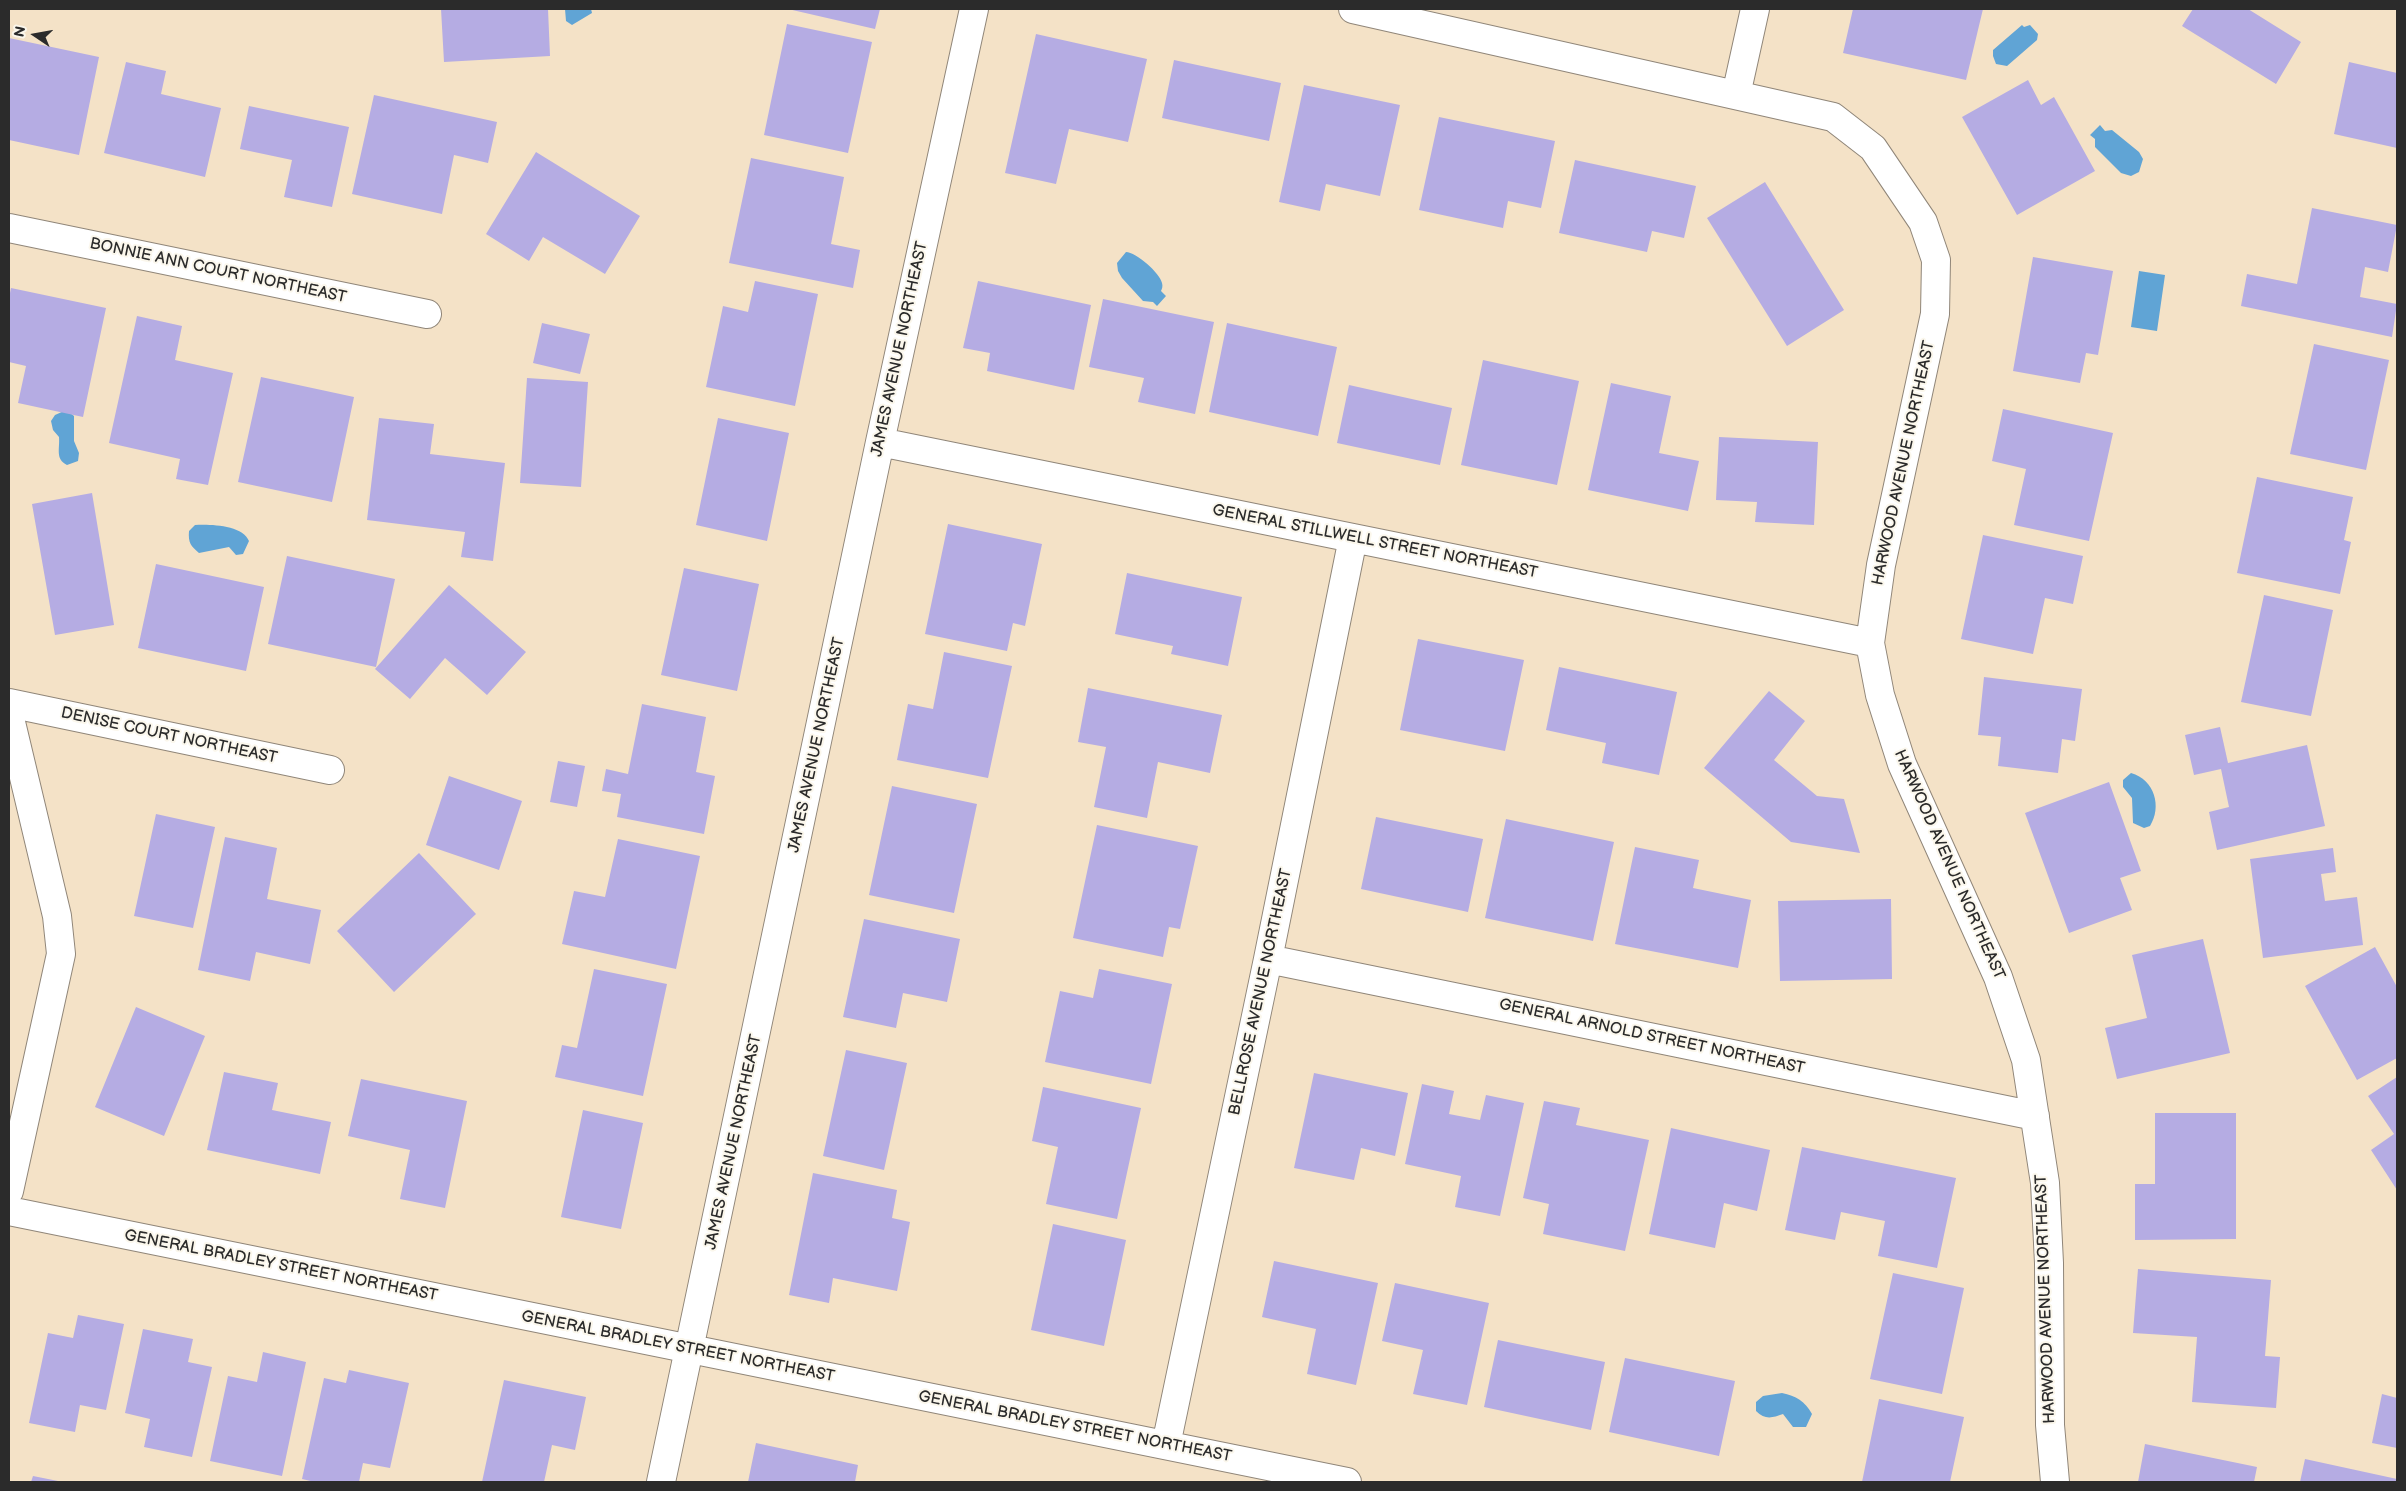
<!DOCTYPE html>
<html>
<head>
<meta charset="utf-8">
<style>
	body { margin:0 }
	#map { position:relative; width:2406px; height:1491px; overflow:hidden; background:#f4e2c7; font-family:"Balsamiq Sans",sans-serif }
	canvas { display:block }
	.frame { position:absolute; inset:0; border:10px solid #2b2b2b; pointer-events:none }
	.north { position:absolute; left:10px; top:10px; width:50px; height:50px; -webkit-text-stroke:4px #fbf7ec; paint-order:stroke; rotate:282deg; font-size:14px; font-weight:700; line-height:20px; text-align:center; color:#2b2b2b }
	.north::after { content:''; display:block; margin:auto; width:18px; height:22px; background:#2b2b2b; clip-path:polygon(50% 0,100% 100%,50% 72%,0 100%) }
</style>
</head>
<body>
<div id="map">
<canvas width="2406" height="1491"></canvas>
<div class="frame"></div>
<div class="north">N</div>
</div>
<script>
const g = document.querySelector('canvas').getContext('2d');
g.lineJoin = 'round';
function paint(path, color) {
  g.fillStyle = color;
  g.fill(path, 'evenodd');
}
function strokePath(path, color, width, dash) {
  g.strokeStyle = color;
  g.lineWidth = width;
  g.lineCap = dash ? 'butt' : 'round';
  g.setLineDash(dash || []);
  g.stroke(path);
}
function write(font, color, halo, rows, align = 'center') {
  g.font = font + ' "Balsamiq Sans",sans-serif';
  g.lineWidth = 4;
  g.setLineDash([]);
  g.textBaseline = 'middle';
  g.strokeStyle = halo;
  g.fillStyle = color;
  for (const [text, x, y, turn = 0] of rows) {
    g.save();
    g.translate(x, y);
    g.rotate((+turn || 0) * Math.PI / 180);
    g.textAlign = isNaN(turn) ? turn : align;
    if (halo) g.strokeText(text, 0, 0);
    g.fillText(text, 0, 0);
    g.restore();
  }
}
const water = new Path2D(`
	M565 9H591L592 13 572 25 566 21Z
	M2022 25 2024 27 2030 25 2038 34 2037 40 2007 66 1996 64 1993 56V50Z
	M2100 125 2105 131 2112 130 2139 152 2143 159 2139 172 2131 176 2121 173 2095 147V139L2090 135Z
	M1126 252C1136 252 1160 273 1162 283 1163 286 1162 289 1161 291L1166 296 1157 306 1153 302 1143 301 1122 278 1118 271 1117 263Z
	M2139 271 2165 275 2157 331 2131 327Z
	M64 411 69 412 74 416V441L79 453 78 461 67 465C55 459 60 449 59 437L53 430 51 421 55 415Z
	M195 525C209 524 243 525 249 541L243 554 236 555 229 547 199 553C191 546 188 543 189 531Z
	M2131 773C2155 780 2162 807 2150 826L2144 828 2133 823 2132 798 2123 787V780Z
	M1782 1393C1796 1396 1805 1401 1812 1414L1806 1427H1793L1783 1414C1772 1418 1765 1420 1756 1411V1402L1763 1396Z`);
const building = new Path2D(`
	M441 9H548L550 56 444 62Z
	M788 9H880L875 29Z
	M1853 9H1983L1966 80 1843 53Z
	M2193 9H2248L2301 42 2276 84 2182 26Z
	M787 24 872 42 848 153 764 135Z
	M1036 34 1147 59 1128 142 1069 129 1056 184 1005 173Z
	M9 38 99 57 79 155 9 140Z
	M1174 60 1281 83 1269 141 1162 118Z
	M126 62 166 71 161 94 221 108 205 177 104 153Z
	M2349 62 2397 73V148L2334 134Z
	M2028 80 2041 105 2054 97 2095 171 2017 215 1962 117Z
	M1304 85 1400 105 1380 196 1326 184 1320 211 1279 202Z
	M374 95 497 122 488 163 454 155 442 214 352 194Z
	M249 106 349 127 332 207 284 197 292 160 240 149Z
	M1439 117 1555 141 1541 208 1508 201 1503 228 1419 210Z
	M536 152 640 216 605 274 543 237 529 261 486 234Z
	M751 158 844 177 831 244 860 250 853 288 729 263Z
	M1575 160 1696 186 1684 238 1652 231 1647 252 1559 233Z
	M1765 182 1844 310 1787 346 1707 218Z
	M2312 208 2397 225 2388 272 2365 267 2360 297 2397 304 2392 337 2241 306 2247 274 2297 284Z
	M2033 257 2113 271 2098 355 2086 353 2080 383 2013 371Z
	M755 281 818 294 795 406 706 387 723 306 748 312Z
	M978 281 1091 305 1074 390 987 371 990 353 963 348Z
	M11 288 106 308 83 417 18 403 26 366 9 362V298Z
	M1103 299 1214 322 1195 414 1138 402 1144 378 1089 367Z
	M137 316 182 326 175 360 233 373 208 485 176 479 180 459 109 443Z
	M542 323 590 334 580 374 533 363Z
	M1227 323 1337 347 1318 436 1209 412Z
	M2314 344 2389 360 2366 470 2290 454Z
	M1483 360 1579 381 1557 485 1461 465Z
	M261 377 354 397 332 502 238 482Z
	M527 378 588 382 581 487 520 483Z
	M1611 383 1671 396 1659 453 1699 461 1688 511 1588 490Z
	M1349 385 1452 408 1440 465 1337 443Z
	M2003 409 2113 433 2089 541 2014 525 2026 469 1992 461Z
	M379 418 434 424 430 454 505 463 493 561 461 557 465 532 367 520Z
	M718 418 789 433 767 541 696 525Z
	M1719 437 1818 442 1814 525 1755 522 1757 502 1716 500Z
	M2257 477 2353 497 2344 540 2351 542 2340 594 2237 573Z
	M92 493 114 625 55 635 32 504Z
	M948 524 1042 544 1025 626 1013 623 1007 651 925 634Z
	M1983 535 2083 556 2073 604 2045 598 2033 654 1961 639Z
	M287 556 395 579 376 667 268 644Z
	M156 564 264 587 246 671 138 648Z
	M684 568 759 584 737 691 661 675Z
	M1127 573 1242 597 1228 666 1171 654 1173 646 1115 634Z
	M449 585 526 652 487 695 445 658 410 699 375 669Z
	M2264 595 2333 610 2311 716 2241 702Z
	M1418 639 1524 660 1505 751 1400 730Z
	M944 652 1012 666 988 778 897 760 908 704 933 709Z
	M1559 667 1677 692 1659 775 1602 763 1606 743 1546 730Z
	M1984 677 2082 689 2075 741 2062 739 2058 773 1998 766 2001 737 1978 735Z
	M1088 688 1222 715 1210 773 1158 762 1147 818 1094 807 1106 747 1078 742Z
	M1769 691 1805 721 1774 760 1817 796 1844 799 1860 853 1791 842 1704 768Z
	M642 704 706 717 696 772 715 776 704 834 617 817 621 794 602 791 606 769 628 774Z
	M2220 727 2228 763 2307 745 2325 826 2217 850 2209 812 2229 807 2221 769 2194 775 2185 735Z
	M558 761 585 766 577 807 550 802Z
	M449 776 522 801 499 870 426 845Z
	M2109 782 2141 871 2120 878 2132 910 2069 933 2025 813Z
	M892 786 977 804 954 913 869 895Z
	M156 814 215 827 193 928 134 916Z
	M1376 817 1483 839 1468 912 1361 889Z
	M1506 819 1614 842 1593 941 1485 918Z
	M1097 825 1198 846 1180 929 1169 927 1163 957 1073 938Z
	M225 837 277 848 267 899 321 910 310 964 256 952 250 981 198 970Z
	M618 839 700 856 676 969 562 944 574 891 605 897Z
	M1635 847 1699 860 1693 888 1751 900 1738 968 1615 944Z
	M2333 848 2336 872 2321 874 2325 901 2357 897 2363 945 2263 958 2250 859Z
	M419 853 476 914 394 992 337 931Z
	M1891 899 1892 979 1780 981 1778 901Z
	M864 919 960 939 947 1002 903 993 896 1028 843 1017Z
	M2203 939 2230 1053 2117 1079 2105 1028 2147 1018 2132 955Z
	M2375 947 2397 987V1058L2357 1080 2305 986Z
	M594 969 667 984 643 1096 555 1077 562 1045 577 1048Z
	M1099 969 1172 984 1151 1084 1045 1062 1060 991 1093 998Z
	M136 1007 205 1036 164 1136 95 1107Z
	M846 1050 907 1063 884 1170 823 1156Z
	M224 1072 278 1083 272 1110 331 1122 320 1174 207 1150Z
	M1314 1073 1408 1093 1395 1156 1361 1148 1354 1180 1294 1168Z
	M2397 1077V1190L2371 1150 2394 1134 2368 1096Z
	M361 1079 467 1101 445 1208 400 1199 410 1150 348 1136Z
	M1422 1084 1454 1091 1449 1114 1480 1120 1486 1095 1524 1103 1500 1216 1455 1207 1461 1176 1405 1164Z
	M1043 1087 1141 1108 1117 1219 1046 1204 1058 1147 1032 1141Z
	M1544 1101 1580 1108 1576 1125 1649 1140 1625 1251 1543 1234 1549 1204 1523 1198Z
	M583 1110 643 1123 621 1229 561 1217Z
	M2155 1113H2236V1239L2135 1240V1184H2155Z
	M1671 1128 1770 1150 1757 1211 1724 1203 1715 1248 1649 1234Z
	M1802 1147 1956 1178 1937 1268 1878 1256 1885 1221 1841 1212 1835 1240 1785 1230Z
	M813 1173 897 1190 892 1218 910 1222 897 1291 833 1278 829 1303 789 1295Z
	M1053 1224 1126 1240 1104 1346 1031 1330Z
	M1274 1261 1378 1283 1356 1385 1307 1374 1316 1329 1262 1317Z
	M2138 1269 2271 1280 2265 1356 2280 1357 2276 1408 2192 1402 2197 1337 2133 1333Z
	M1893 1273 1964 1288 1942 1394 1870 1379Z
	M1395 1283 1489 1303 1467 1405 1413 1394 1423 1350 1382 1341Z
	M78 1315 124 1324 106 1410 80 1405 75 1432 29 1423 48 1333 73 1338Z
	M143 1329 193 1339 188 1362 212 1367 192 1457 144 1447 150 1419 125 1413Z
	M1498 1340 1605 1362 1591 1430 1484 1407Z
	M263 1352 306 1362 282 1476 210 1461 228 1376 257 1382Z
	M1625 1358 1735 1381 1719 1456 1609 1432Z
	M349 1370 409 1383 390 1468 363 1463 359 1482H315L302 1479 324 1378 346 1383Z
	M504 1380 586 1397 575 1450 552 1445 544 1482H482Z
	M2382 1394 2397 1398V1448L2372 1443Z
	M1879 1399 1964 1417 1950 1482H1862Z
	M756 1443 858 1465 855 1482H748Z
	M2145 1444 2257 1467 2254 1482H2138Z
	M2305 1459 2397 1479V1482H2300Z
	M33 1476 58 1481V1482H31Z`);
const minor = new Path2D(`
	M1353 9 1833 117 1873 148 1923 222 1936 260 1935 314 1881 565 1870 643 1880 695 1902 764 1998 977 2026 1060 2045 1183 2049 1263 2050 1425 2055 1482
	M1736 95 1755 9
	M9 228 427 314
	M880 442 1870 643
	M9 703 330 770
	M9 714 57 916 61 954 9 1191
	M1268 959 2035 1116
	M9 1211 1347 1482
	M1166 1445 1268 959 1353 538
	M661 1482 880 442 974 9`);
const streetNames = [
	["BONNIE ANN COURT NORTHEAST",218,271,12],
	["JAMES AVENUE NORTHEAST",900,349,-78],
	["HARWOOD AVENUE NORTHEAST",1904,463,-78],
	["GENERAL STILLWELL STREET NORTHEAST",1375,542,11],
	["DENISE COURT NORTHEAST",169,736,12],
	["JAMES AVENUE NORTHEAST",817,745,-78],
	["HARWOOD AVENUE NORTHEAST",1949,865,66],
	["BELLROSE AVENUE NORTHEAST",1261,992,-78],
	["GENERAL ARNOLD STREET NORTHEAST",1652,1037,12],
	["JAMES AVENUE NORTHEAST",734,1142,-78],
	["GENERAL BRADLEY STREET NORTHEAST",281,1266,11],
	["HARWOOD AVENUE NORTHEAST",2046,1299,-92],
	["GENERAL BRADLEY STREET NORTHEAST",678,1347,11],
	["GENERAL BRADLEY STREET NORTHEAST",1075,1427,11]
];
paint(water, '#60a4d5');
paint(building, '#b5ace3');
strokePath(minor, '#908679', 30);
strokePath(minor, '#fff', 28);
write('16px', '#2b2b2b', '#fbf7ec', streetNames);
</script>
</body>
</html>
